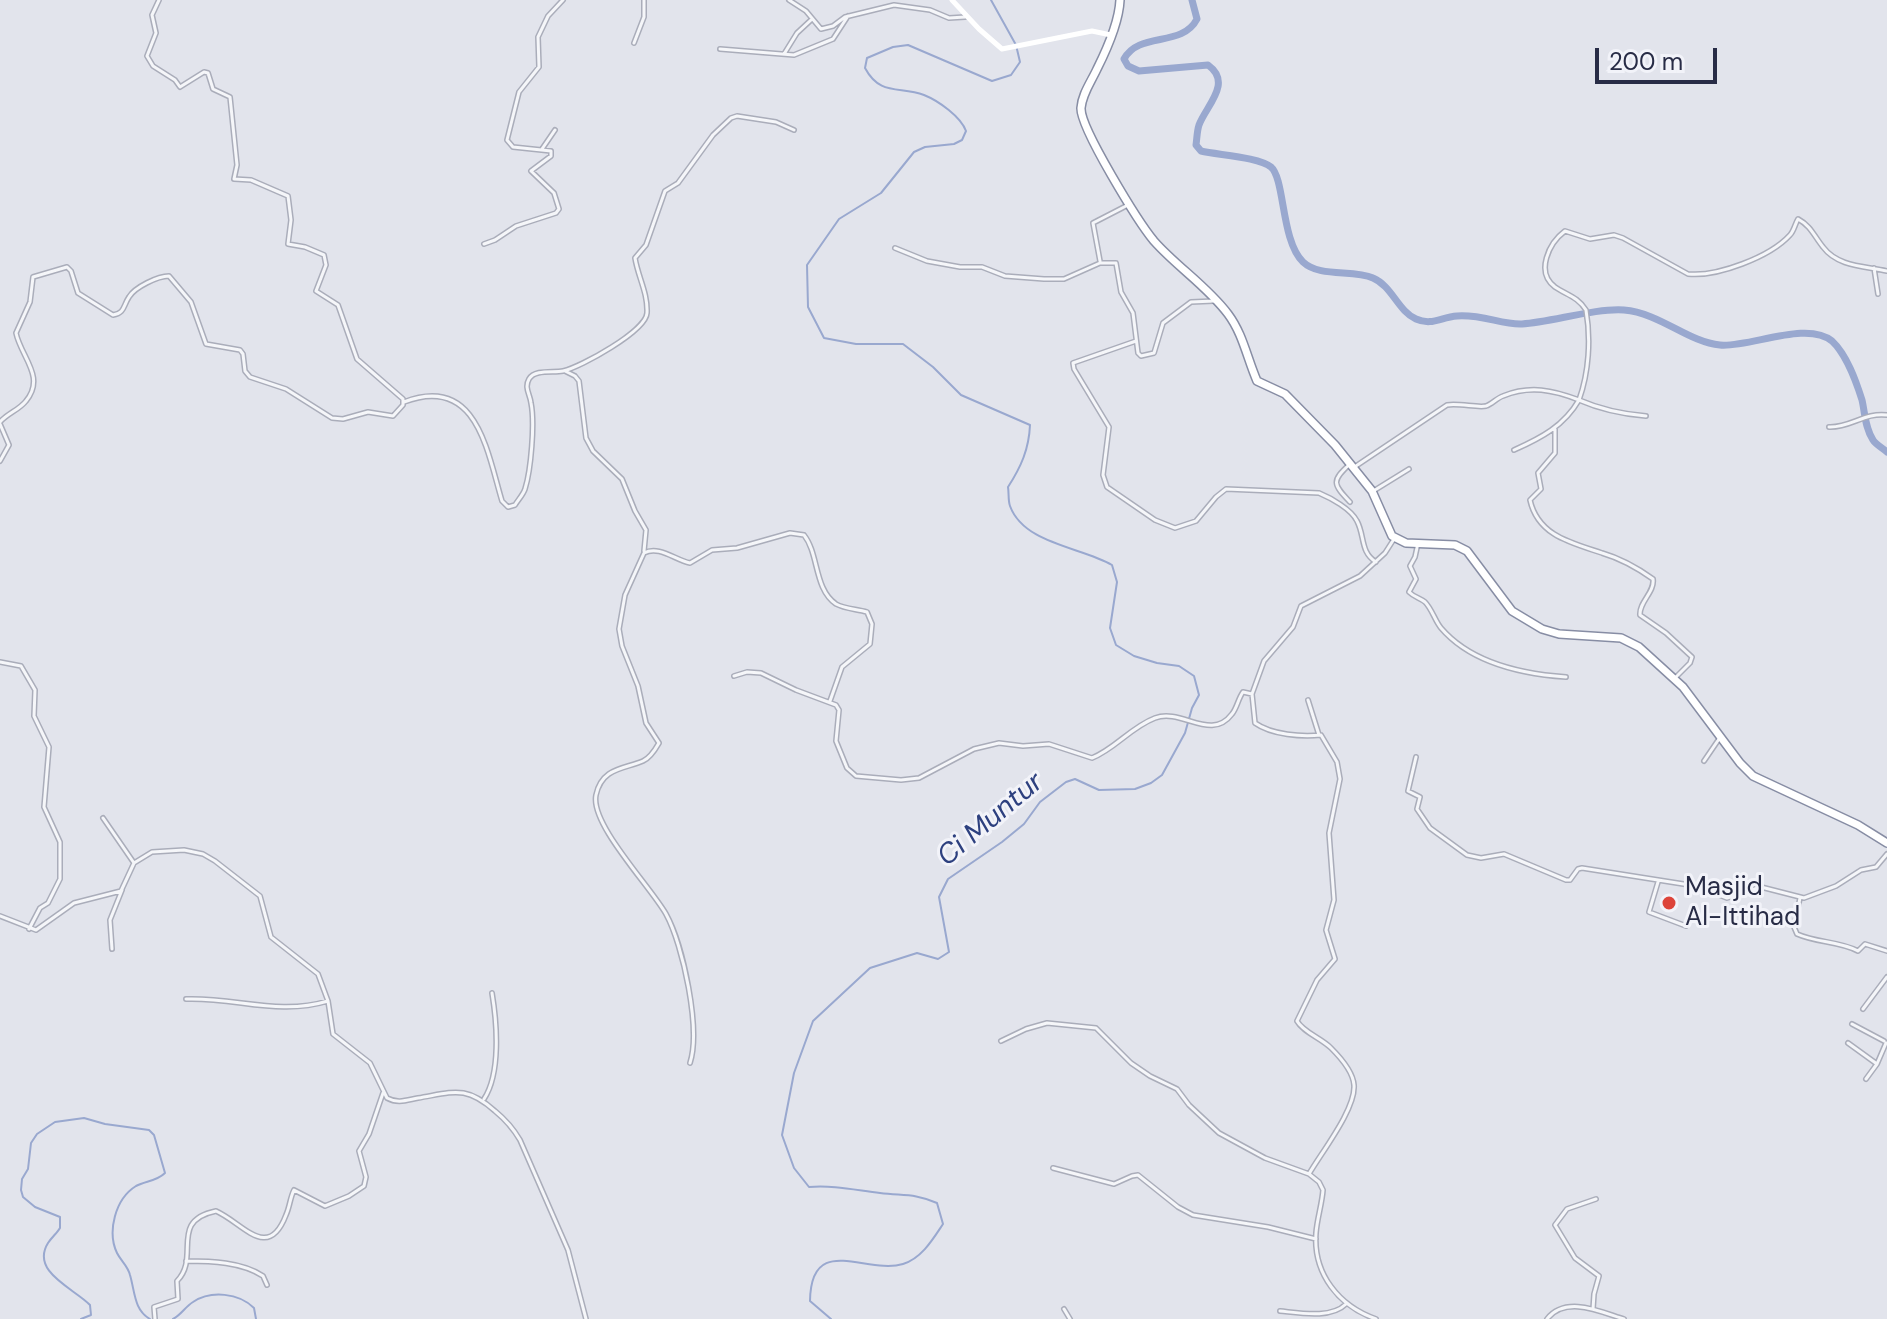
<!DOCTYPE html>
<html>
<head>
<meta charset="utf-8">
<style>
	body { margin:0 }
	#map { position:relative; width:1887px; height:1319px; overflow:hidden; background:#e2e4ec; font-family:"DM Sans",sans-serif }
	canvas { display:block }
	.scale { position:absolute; left:1595px; top:48px; width:122px; height:36px; box-sizing:border-box; border:4px solid #282c46; border-top:0; padding-left:10px; font-size:24px; line-height:28px; white-space:nowrap; color:#282c46; -webkit-text-stroke:6px #f2f3f9; paint-order:stroke }
</style>
</head>
<body>
<div id="map">
<canvas width="1887" height="1319"></canvas>
<div class="scale">200 m</div>
</div>
<script>
const g = document.querySelector('canvas').getContext('2d');
g.lineJoin = 'round';
function strokePath(path, color, width, dash) {
  g.strokeStyle = color;
  g.lineWidth = width;
  g.lineCap = dash ? 'butt' : 'round';
  g.setLineDash(dash || []);
  g.stroke(path);
}
function write(font, color, halo, rows, align = 'center') {
  g.font = font + ' "DM Sans",sans-serif';
  g.lineWidth = 6;
  g.setLineDash([]);
  g.textBaseline = 'middle';
  g.strokeStyle = halo;
  g.fillStyle = color;
  for (const [text, x, y, turn = 0] of rows) {
    g.save();
    g.translate(x, y);
    g.rotate((+turn || 0) * Math.PI / 180);
    g.textAlign = isNaN(turn) ? turn : align;
    if (halo) g.strokeText(text, 0, 0);
    g.fillText(text, 0, 0);
    g.restore();
  }
}
const stream = new Path2D(`
	M81 1319 91 1315 90 1305C75 1289 30 1272 48 1243 52 1237 57 1233 60 1228V1217L35 1207 23 1197 21 1190 22 1179 28 1169 31 1143 37 1134 55 1122 84 1118 105 1124 149 1130 154 1135 165 1173C157 1181 146 1181 136 1186 115 1199 107 1232 117 1253 121 1261 128 1266 130 1275 135 1292 134 1310 150 1319
	M173 1319C181 1315 185 1307 193 1302 211 1290 239 1293 254 1308L256 1319
	M831 1319 810 1301C811 1232 866 1275 903 1264 922 1258 933 1239 943 1224L937 1203C914 1193 903 1196 880 1193 855 1190 833 1185 809 1187L794 1168 782 1135 794 1073 813 1021 870 968 917 953 938 959 949 952 939 897 948 879 1002 842 1024 824 1040 802 1066 782 1075 779 1099 790 1135 789 1151 783 1162 775 1185 733 1192 708 1199 695 1194 676 1179 666 1157 663 1134 656 1116 645 1110 628 1117 582 1112 565C1081 547 1024 544 1010 506 1008 501 1009 493 1008 487 1021 467 1029 449 1030 425L961 395 933 367 903 344H856L824 338 808 307 807 265 839 219 881 193 914 152 925 147 954 144 962 140 966 131C961 117 939 101 924 95 899 86 880 96 865 68L867 58 893 47 908 45 992 81 1011 75 1020 62 1016 45 991 0`);
const river = new Path2D(`
	M1192 0 1197 19C1182 48 1139 31 1124 59L1128 66 1139 71 1208 65C1233 83 1206 106 1199 125 1197 131 1197 138 1196 145L1201 151C1218 155 1259 157 1271 167 1285 179 1281 241 1303 262 1320 278 1353 269 1373 278 1392 286 1398 311 1416 319 1432 326 1441 317 1457 316 1482 314 1502 325 1522 324 1552 322 1595 308 1624 310 1660 313 1688 342 1720 345 1749 348 1807 320 1832 341 1847 355 1856 381 1862 400 1865 413 1865 428 1873 440 1876 445 1883 448 1887 452`);
const minor = new Path2D(`
	M789 0 806 11 821 29 833 26 845 17 894 5 930 10 949 18 965 17
	M634 43 644 17V0
	M720 49 794 55 833 39 848 16
	M784 54 797 33 811 20
	M542 149 555 130
	M484 244 495 240 516 226 556 213 559 209 554 193 531 171 551 156V151L513 147 507 140 519 92 539 67 538 37 548 16 563 0
	M895 248 927 261 960 267H982L1005 276 1044 279H1064L1100 263H1116L1121 292 1133 313 1138 353 1141 356 1154 353 1163 323 1191 302 1214 301
	M1100 261 1093 223 1126 206
	M1874 268 1878 294
	M1136 341 1073 363 1074 369 1109 427 1103 475 1107 487 1155 520 1175 528 1196 521 1216 497 1226 489 1319 493C1331 498 1351 509 1357 521 1365 536 1360 552 1376 562
	M565 371 575 376 579 381 586 438 593 451 622 479 635 511 646 530 644 551
	M404 402C477 374 487 451 502 501L508 507 515 505C518 500 523 495 525 489 531 470 535 423 531 403 530 394 524 388 529 379 535 369 553 373 563 371 581 367 646 331 647 313 648 293 638 277 635 258L646 245 665 191 678 183 713 135 731 118 737 116 776 122 794 130
	M0 422C8 413 19 410 26 401 46 377 21 357 16 333L30 302 33 277 67 267 71 271 78 293 113 315C125 313 123 306 129 297 135 287 158 276 169 276L191 302 206 344 240 350 243 354 245 371 250 377 286 389 332 418 343 419 368 412 393 416 403 405V399L357 359 338 305 316 291 326 265 324 255 305 247 288 244 291 220 288 196 251 180 234 179 237 165 230 97 213 89 208 73 204 72 180 87 175 80 153 66 147 56 156 33 152 15 159 0
	M0 424 9 445 0 461
	M1829 427C1850 428 1865 412 1887 415
	M1555 429V453L1538 473 1541 489 1530 500C1538 536 1572 543 1602 553 1619 558 1639 569 1653 579 1655 592 1639 602 1640 615L1666 633 1692 657 1690 663 1674 679
	M1514 450C1541 438 1564 426 1579 400 1602 410 1621 414 1646 416
	M1353 468 1447 405C1459 403 1478 408 1486 406 1492 404 1497 398 1503 396 1530 385 1553 390 1579 400 1589 372 1591 339 1586 310 1578 297 1567 295 1555 287 1535 272 1549 243 1565 231L1590 239 1614 235 1623 238 1688 274C1717 277 1770 257 1790 235 1794 231 1795 224 1798 219 1811 226 1814 236 1823 247 1838 267 1865 266 1887 271
	M1375 490 1409 469
	M1350 502C1333 484 1331 481 1350 464
	M1418 543 1415 557 1410 566 1416 579 1409 592C1414 597 1420 598 1425 602 1432 609 1435 621 1441 628 1471 663 1522 674 1566 677
	M0 662 21 666 35 690 34 716 49 747 44 807 60 842V879L48 903 40 908 29 929
	M734 676 747 672 761 673 796 690 836 705 839 710 836 741 847 768 856 776 901 780 919 778 974 749 999 743 1023 746 1049 744 1092 758C1115 749 1131 727 1155 718 1182 708 1211 742 1232 714 1237 708 1238 699 1243 692L1252 694
	M1308 700 1319 735
	M1416 757 1408 791 1420 797 1417 809 1430 828 1467 855 1481 858 1504 854 1566 880H1570L1578 869 1582 868 1696 886 1727 898 1761 887 1804 898 1836 886 1861 870 1876 867 1887 854
	M1704 761 1719 739
	M103 818 134 863
	M1658 882 1649 912 1686 926
	M1800 898 1794 927 1797 934C1817 943 1839 941 1858 951L1865 944 1887 951
	M0 916 36 930 74 903 121 891 134 863 152 852 184 850 203 854 215 861 260 896 271 937 318 974 328 1001 333 1034 370 1063 387 1098C398 1104 407 1100 418 1098 454 1092 466 1085 495 1111 506 1120 513 1128 520 1140L568 1250 586 1319
	M112 949 110 920 122 890
	M186 999C236 997 278 1016 328 1001
	M1863 1009 1887 977
	M1852 1024 1884 1041
	M1001 1041 1026 1029 1047 1023 1096 1028 1131 1063 1150 1076 1177 1089 1189 1105 1219 1133 1265 1158 1309 1174 1319 1182 1323 1190C1322 1204 1317 1219 1316 1233 1313 1274 1339 1306 1376 1319
	M1848 1043 1877 1064 1886 1043
	M690 1063C701 1029 683 945 666 914 650 886 590 824 596 795 602 767 625 769 643 761 650 758 655 750 659 743L646 723 638 686 622 646 619 629 625 595 644 553C659 545 675 560 690 563L712 550 737 548 790 533 804 535C819 554 814 589 836 604 845 609 857 609 867 612L872 624 870 644 842 667 830 701
	M1866 1079 1877 1064
	M484 1099C501 1073 497 1023 492 993
	M1053 1168 1114 1184 1132 1176 1138 1175 1178 1207 1193 1215 1268 1227 1316 1239
	M1309 1174C1321 1153 1356 1109 1354 1085 1353 1071 1340 1057 1331 1048 1321 1038 1303 1032 1297 1021L1317 980 1335 959 1326 930 1334 900 1329 833 1340 779 1337 762 1321 735C1302 737 1272 735 1255 723L1252 694 1264 661 1293 627 1301 606 1360 576 1385 553 1394 539
	M186 1261C211 1261 242 1262 263 1276L267 1285
	M1064 1309 1070 1319
	M1593 1309 1594 1294 1599 1276 1575 1258 1555 1225 1567 1209 1596 1199
	M1280 1311C1300 1313 1331 1319 1346 1304
	M155 1319 154 1307 178 1299 177 1281C201 1257 168 1221 216 1211 243 1223 268 1262 286 1215 290 1206 290 1198 294 1190L325 1206 349 1196 364 1186 366 1177 359 1151 369 1134 383 1093
	M1547 1319C1566 1295 1601 1312 1624 1319`);
const secondary = new Path2D(`
	M952 0 979 29 1002 49 1092 31 1111 35`);
const trunk = new Path2D(`
	M1120 0C1119 23 1107 49 1097 69 1091 82 1082 94 1081 108 1080 128 1139 223 1154 241 1177 267 1207 286 1228 314 1243 334 1247 358 1257 381L1285 394 1335 445 1372 491 1392 536 1406 543 1455 545 1467 551 1512 611 1542 629 1559 634 1621 638 1639 647 1683 687 1740 763 1753 776 1858 825 1887 843`);
const markers = [
	[1669,903,8,"#dd443a"]
];
const poiNames = [
	["Masjid",1685,888],
	["Al-Ittihad",1685,918]
];
const waterNames = [
	["Ci Muntur",991,820,-40]
];
strokePath(stream, '#99a8cf', 2);
strokePath(river, '#99a8cf', 7);
strokePath(minor, '#aaadba', 6);
strokePath(trunk, '#878da4', 10);
strokePath(minor, '#f5f6f9', 3);
strokePath(secondary, '#fff', 5);
strokePath(trunk, '#fff', 7);
for (const [x, y, r, color] of markers) {
  const dot = new Path2D();
  dot.arc(x, y, r, 0, 2 * Math.PI);
  g.fillStyle = color;
  g.fill(dot);
  strokePath(dot, '#f2f3f9', 3);
}
write('26px', '#282c46', '#f2f3f9', poiNames, 'left');
write('italic 28px', '#2d407f', '#f2f3f9', waterNames);
</script>
</body>
</html>
